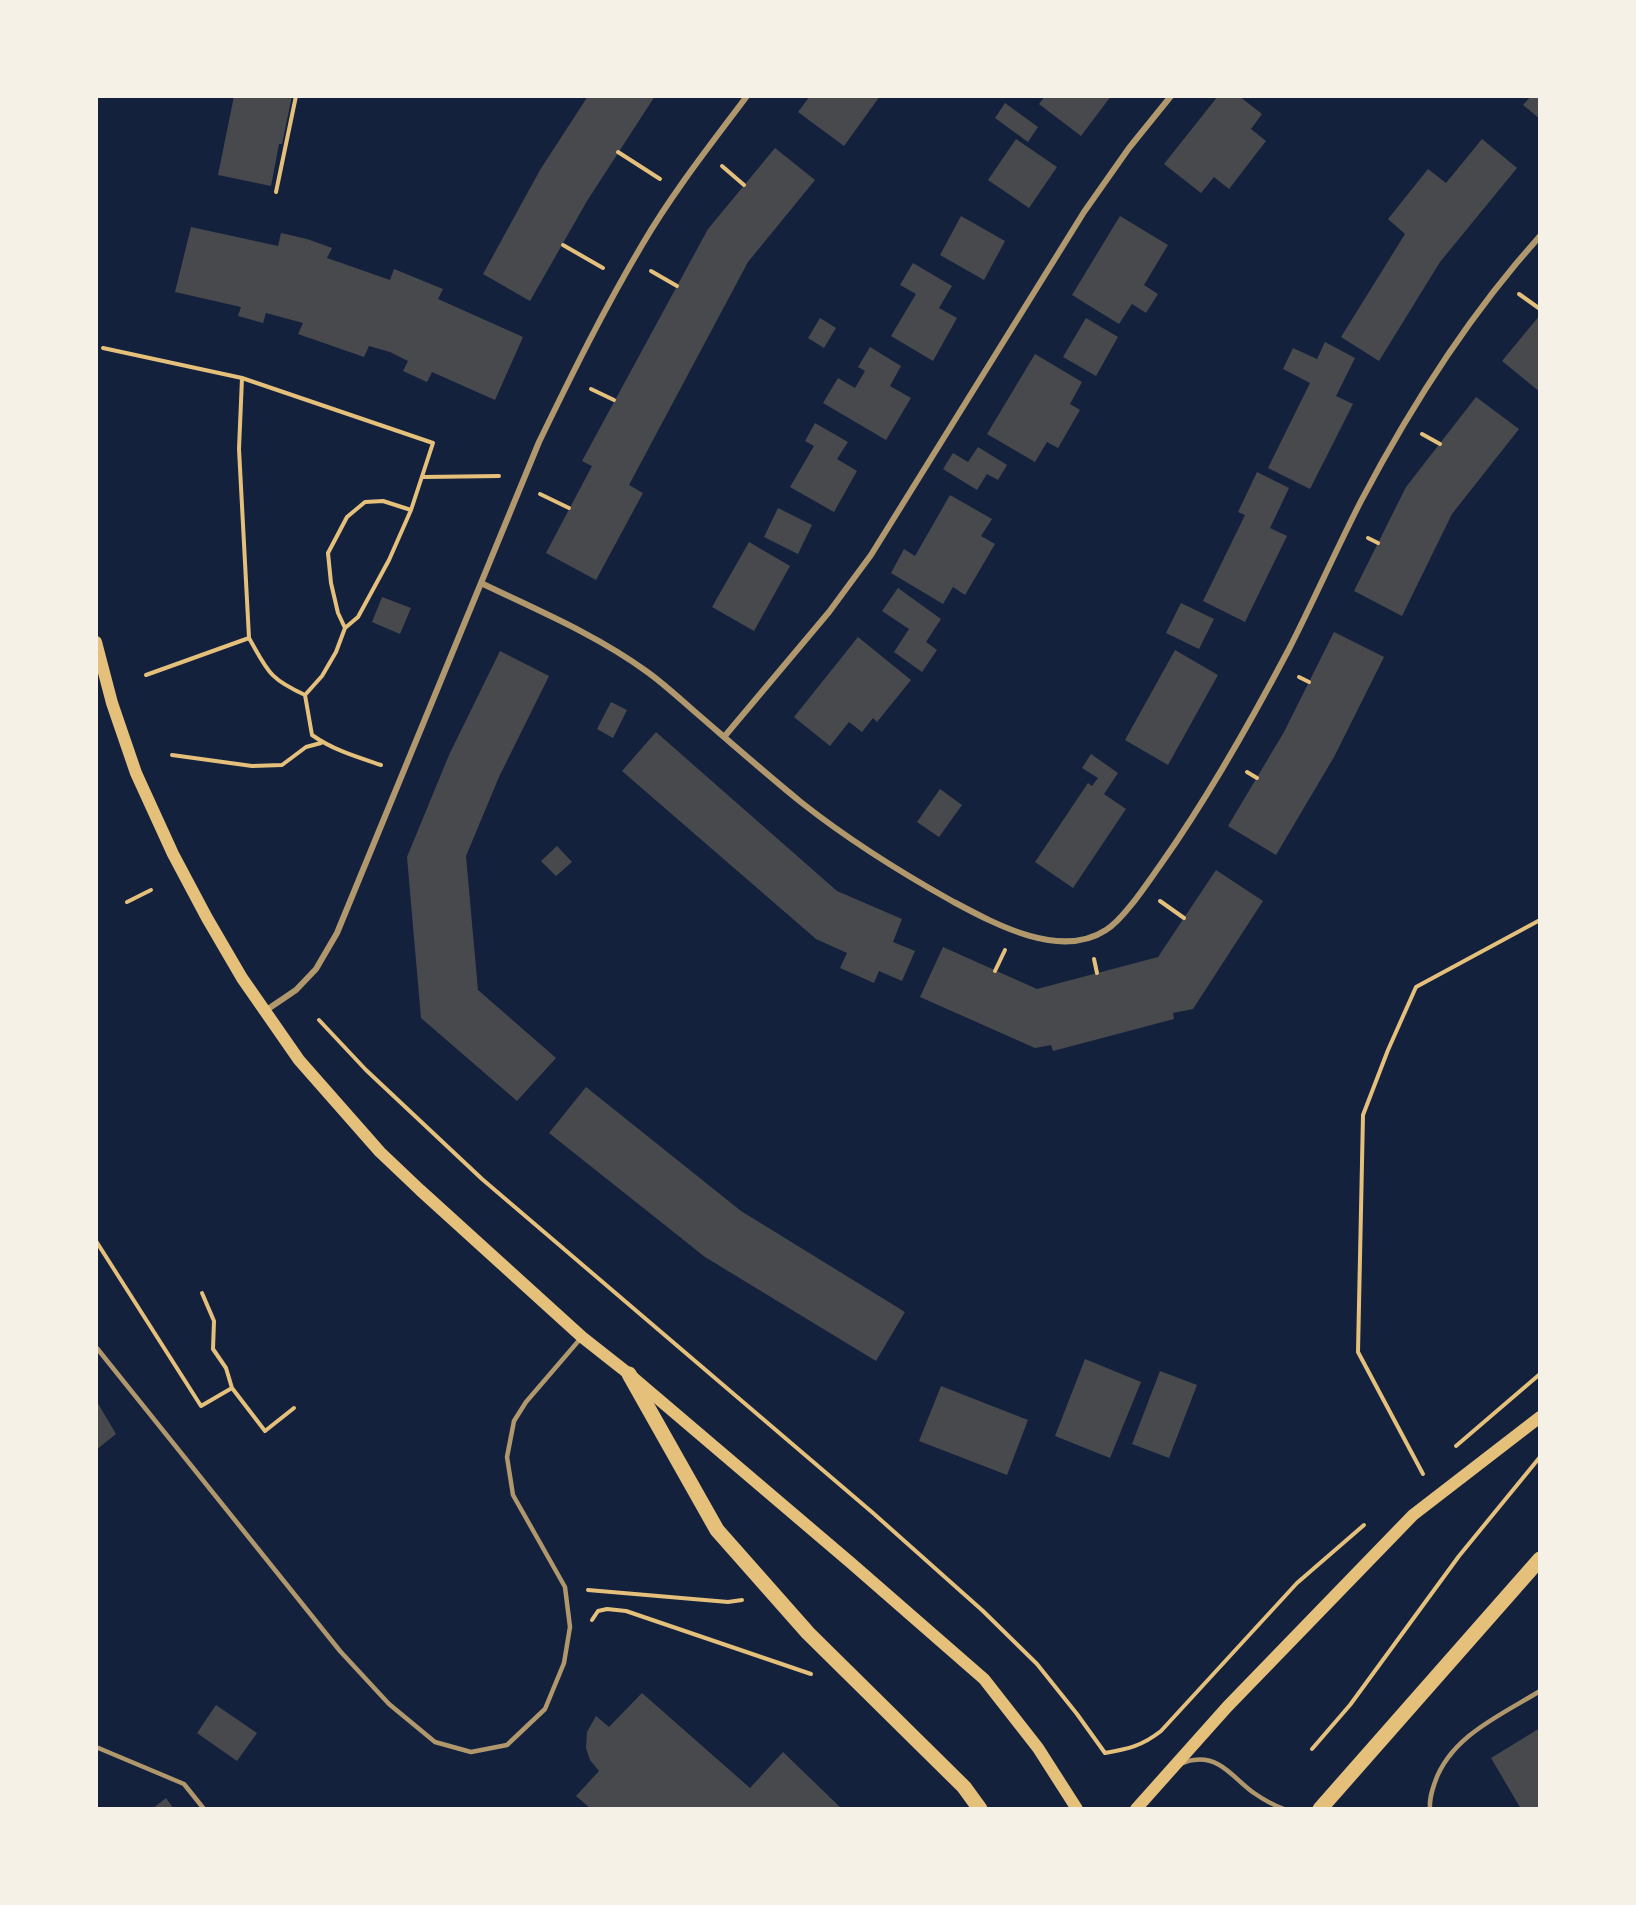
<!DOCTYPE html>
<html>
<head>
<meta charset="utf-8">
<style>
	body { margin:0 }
	#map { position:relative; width:1636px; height:1905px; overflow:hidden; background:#14213d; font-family:"Fira Sans",sans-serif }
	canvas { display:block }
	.frame { position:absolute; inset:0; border:98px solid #f6f1e7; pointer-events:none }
</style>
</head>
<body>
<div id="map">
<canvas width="1636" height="1905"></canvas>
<div class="frame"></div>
</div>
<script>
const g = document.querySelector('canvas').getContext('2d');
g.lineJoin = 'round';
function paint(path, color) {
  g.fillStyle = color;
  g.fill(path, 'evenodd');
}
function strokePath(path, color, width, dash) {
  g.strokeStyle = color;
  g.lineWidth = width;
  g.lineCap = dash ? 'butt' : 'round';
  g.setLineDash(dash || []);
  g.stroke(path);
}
const building = new Path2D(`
	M234 96H292L282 144H279L271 186 218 175Z
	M588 96H655L587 201 530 301 483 274 540 170Z
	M810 96H880L844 146 798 112Z
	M1045 96H1111L1081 136 1039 104Z
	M1218 96H1239L1262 114 1251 129 1266 141 1229 189 1214 177 1201 193 1164 164Z
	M1531 96H1540V119L1523 105Z
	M1005 103 1038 127 1028 142 995 118Z
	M1016 139 1057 167 1029 208 988 180Z
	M1482 139 1517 168 1440 262 1379 361 1341 337 1405 234 1388 219 1428 169 1446 183Z
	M775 148 815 180 748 262 629 485 643 493 596 580 546 553 592 466 582 461 708 229Z
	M961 216 1005 241 984 280 940 255Z
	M1120 216 1168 245 1144 285 1158 294 1146 313 1132 304 1119 324 1072 295Z
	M191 227 278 246 281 233 307 239 332 248 327 258 390 280 394 269 443 289 438 299 523 337 495 400 432 372 427 382 403 371 408 361 390 352 369 346 364 357 298 334 303 323 266 313 263 323 238 316 241 307 175 292Z
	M913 263 952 286 939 308 957 318 933 361 891 336 916 294 900 285Z
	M1540 315V392L1502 361Z
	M820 318 836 328 824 348 808 338Z
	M1086 318 1118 337 1096 376 1063 357Z
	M1325 342 1355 358 1336 396 1353 404 1310 489 1268 468 1310 383 1283 369 1293 348 1317 359Z
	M870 347 901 366 890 386 911 398 886 440 823 403 838 378 855 388 865 371 858 367Z
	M1035 354 1082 382 1070 404 1080 410 1058 448 1047 442 1035 462 987 434Z
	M1476 397 1519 429 1452 514 1402 616 1354 591 1406 487Z
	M815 423 848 442 837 459 857 471 834 512 790 487 814 446 805 441Z
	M978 447 1007 465 998 480 987 474 977 490 943 469 953 453 968 462Z
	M1257 472 1289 488 1270 528 1287 536 1245 622 1203 601 1245 515 1238 512Z
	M950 495 992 519 981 536 995 544 965 595 953 587 943 604 891 573 904 549 915 556Z
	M778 508 812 525 798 554 764 537Z
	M749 542 790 566 754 631 712 607Z
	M898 588 941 619 926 642 937 650 922 672 894 652 909 629 882 611Z
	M382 597 411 608 400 634 372 622Z
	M1181 603 1214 619 1199 649 1166 633Z
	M1334 632 1384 657 1334 757 1276 855 1228 826 1284 732Z
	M858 637 911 680 877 722 873 718 862 732 849 722 830 746 794 717Z
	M1175 650 1218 675 1168 765 1125 740Z
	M500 651 549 676 499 777 466 856 478 990 556 1058 517 1101 421 1018 407 857 449 755Z
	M611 702 627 710 613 738 597 729Z
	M656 732 837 891 902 919 893 942 915 951 902 981 879 971 874 983 840 968 847 953 816 939 622 771Z
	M1091 754 1118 773 1104 794 1126 809 1073 888 1035 862 1088 783 1092 786 1098 778 1082 768Z
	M940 789 962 805 939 837 917 822Z
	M557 846 572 862 556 876 541 861Z
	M1216 870 1263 901 1193 1009 1173 1013 1174 1019 1053 1051 1051 1045 1035 1048 920 997 943 947 1037 989 1158 957Z
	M586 1087 741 1211 905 1312 876 1361 705 1257 549 1133Z
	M1085 1359 1141 1382 1110 1458 1055 1436Z
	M1160 1371 1197 1385 1169 1458 1132 1444Z
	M941 1386 1028 1420 1007 1475 919 1441Z
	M96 1400 116 1434 96 1450Z
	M642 1693 750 1788 783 1752 842 1809H591L576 1796 599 1771 590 1760 586 1748 587 1732 596 1716 609 1727Z
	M216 1705 257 1733 237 1761 197 1733Z
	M1540 1728V1809H1521L1491 1758Z
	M166 1798 174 1809H152Z`);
const path = new Path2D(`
	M618 152 660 179
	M722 166 744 185
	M276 192 296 96
	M563 245 603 268
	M651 271 677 286
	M1519 294 1540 309
	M103 348 242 378 433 443 411 510
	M242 378 239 449 249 638
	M591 389 614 400
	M1422 434 1440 444
	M423 477 499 476
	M540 494 569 508
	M1368 538 1378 543
	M146 675 249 638C268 671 268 678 305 695L312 735C333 750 357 757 381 765
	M1299 677 1309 682
	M305 695 322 676 336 652 345 628 358 617 389 560 411 510 383 501 365 502 347 517 328 553 331 583 338 613 345 628
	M172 755 252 766 282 765 306 747 321 743
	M1247 772 1257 778
	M1160 901 1184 918
	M127 902 151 890
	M1094 959 1097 973
	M995 971 1005 950
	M319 1020 366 1070 482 1179 873 1513 983 1611 1037 1664 1077 1714 1105 1753C1128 1749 1142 1746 1161 1731L1297 1583 1364 1525
	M96 1241 201 1406 232 1388
	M202 1293 214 1321 213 1349 226 1368 232 1388 265 1431 294 1408
	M1456 1446 1540 1374
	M1423 1474 1358 1352 1363 1115 1388 1050 1416 987 1540 920
	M588 1590 728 1602 742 1600
	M592 1620 598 1611 607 1609 626 1611 811 1674
	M1312 1749 1350 1705 1459 1556 1540 1457`);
const service = new Path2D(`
	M96 1347 340 1651 389 1704 435 1742 471 1752 507 1745 545 1709 564 1663 570 1627 565 1587 513 1495 507 1457 514 1421 526 1402 581 1338
	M96 1747 184 1784 204 1809
	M1180 1764C1184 1763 1189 1760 1194 1760 1221 1756 1235 1780 1254 1793 1264 1800 1273 1805 1284 1809
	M1430 1809C1429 1799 1432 1791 1435 1782 1451 1736 1501 1715 1540 1691`);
const minor = new Path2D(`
	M481 583C537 610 595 634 646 671 663 683 679 698 694 711 730 742 765 773 802 803 849 840 900 872 952 901 995 924 1060 960 1106 930 1124 919 1148 882 1161 864 1209 796 1250 723 1289 649 1314 600 1336 550 1361 501 1411 406 1468 316 1540 236
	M724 737 829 612 871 555 1084 212 1129 148 1171 96
	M265 1011 296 990 316 969 337 933 539 442C571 376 604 309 642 245 673 192 711 144 747 96`);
const secondary = new Path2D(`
	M96 642 112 703 136 773 173 854 207 918 242 978 299 1060 380 1152 420 1190 582 1337 629 1374 851 1563 984 1679 1038 1748 1077 1809
	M1136 1809 1227 1707 1413 1515 1540 1417`);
const primary = new Path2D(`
	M629 1374 717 1530 808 1633 964 1787 980 1809
	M1320 1809 1540 1559`);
paint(building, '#48494c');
strokePath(path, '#e5c07b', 4);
strokePath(service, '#b1986c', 4.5);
strokePath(minor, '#b1986c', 6);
strokePath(secondary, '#e5c07b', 12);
strokePath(primary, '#e5c07b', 15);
</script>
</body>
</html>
